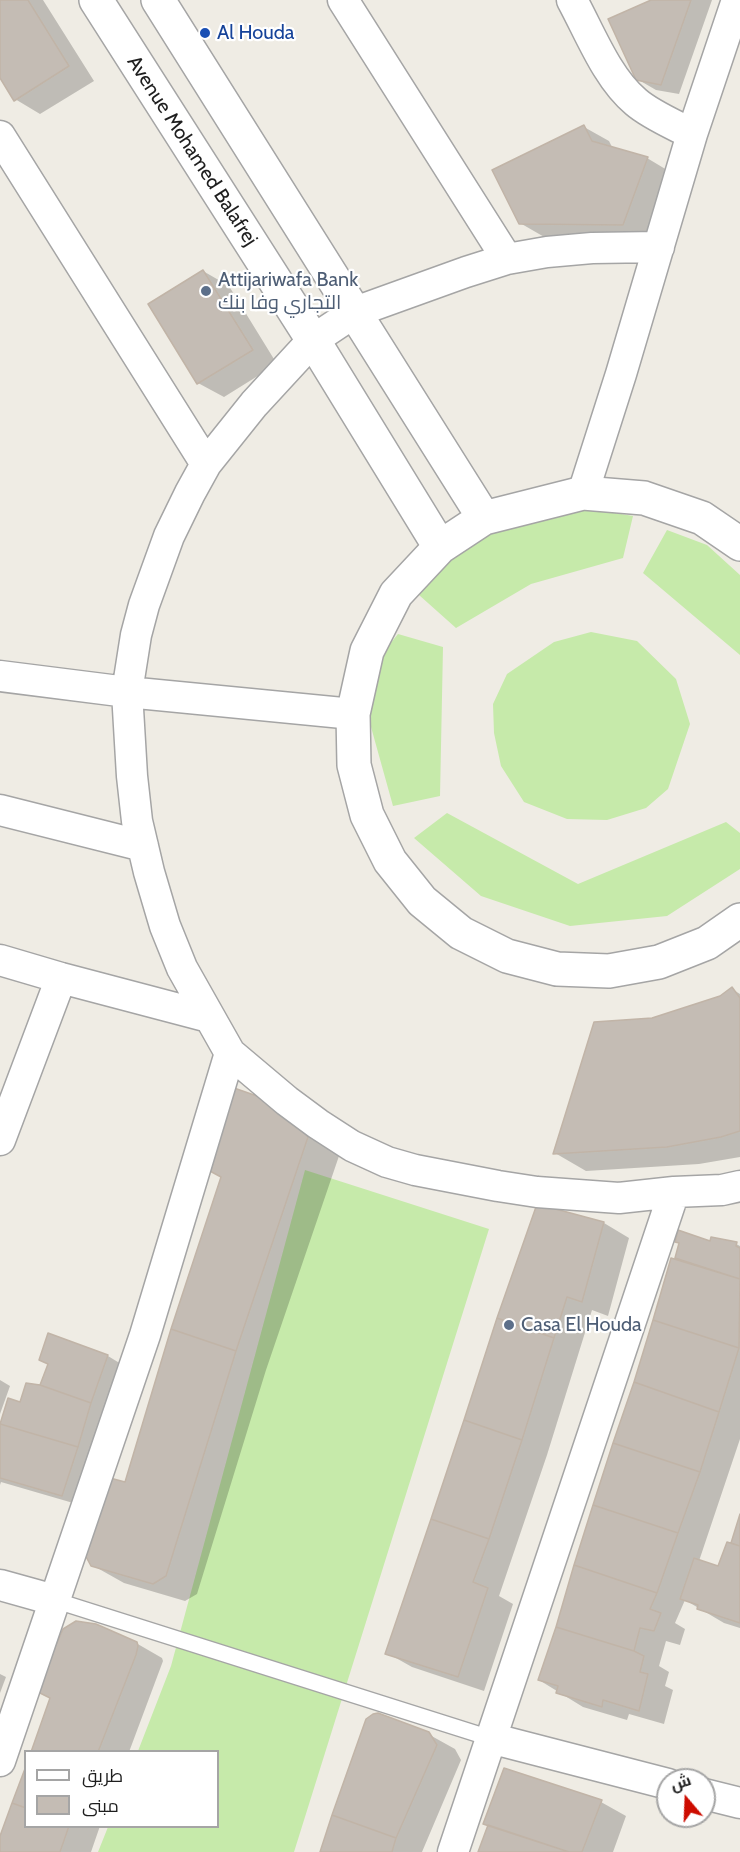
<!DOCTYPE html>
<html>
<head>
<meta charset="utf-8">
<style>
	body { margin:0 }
	#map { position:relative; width:740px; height:1852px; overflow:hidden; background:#efece4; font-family:Cabin,Cairo,sans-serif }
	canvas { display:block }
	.legend { position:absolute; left:24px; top:1750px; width:195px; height:78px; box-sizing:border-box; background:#fff; border:2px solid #a5a5a5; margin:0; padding:8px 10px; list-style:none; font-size:18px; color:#1e1e1e }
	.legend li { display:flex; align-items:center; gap:12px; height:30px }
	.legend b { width:30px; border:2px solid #a5a5a5 }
	.north { position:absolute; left:656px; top:1768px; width:60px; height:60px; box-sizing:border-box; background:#fff; border:2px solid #a5a5a5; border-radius:50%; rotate:341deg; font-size:16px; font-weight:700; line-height:24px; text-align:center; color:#1e1e1e }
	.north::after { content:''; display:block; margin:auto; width:21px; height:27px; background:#cd0c00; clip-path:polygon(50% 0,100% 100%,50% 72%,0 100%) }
</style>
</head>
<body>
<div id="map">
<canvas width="740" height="1852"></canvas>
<ul class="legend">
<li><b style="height:8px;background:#fff"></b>طريق</li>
<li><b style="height:16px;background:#c4bcb4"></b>مبنى</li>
</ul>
<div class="north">ش</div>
</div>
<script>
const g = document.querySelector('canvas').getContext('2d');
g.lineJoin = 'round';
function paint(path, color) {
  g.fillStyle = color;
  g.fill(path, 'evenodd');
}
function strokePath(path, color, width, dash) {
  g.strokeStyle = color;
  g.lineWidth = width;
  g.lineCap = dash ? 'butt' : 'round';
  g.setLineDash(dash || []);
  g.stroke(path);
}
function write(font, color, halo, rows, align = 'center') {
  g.font = font + ' Cabin,Cairo,sans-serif';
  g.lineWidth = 4.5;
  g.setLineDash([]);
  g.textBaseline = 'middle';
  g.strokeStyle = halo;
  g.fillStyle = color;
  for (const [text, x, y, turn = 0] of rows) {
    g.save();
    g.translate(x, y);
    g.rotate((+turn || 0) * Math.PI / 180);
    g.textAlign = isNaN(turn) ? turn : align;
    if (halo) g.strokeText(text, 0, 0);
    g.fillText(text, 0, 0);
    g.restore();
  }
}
const grass = new Path2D(`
	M568 505 633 516 623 558 531 584 456 628 419 595 447 559 496 524Z
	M667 530 707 545 740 575V655L643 573Z
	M591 632 637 641 676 679 690 724 668 789 646 808 607 820 567 819 524 802 501 766 494 733 493 704 507 674 554 642Z
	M398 634 443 647 440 796 393 806 366 709 367 672Z
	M447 813 578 884 726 822 740 833V869L667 916 570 926 481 896 414 838Z
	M305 1170 489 1229 294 1852H98L108 1827 218 1826V1752L138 1751 171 1666Z`);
const shadow = new Path2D(`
	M0 0H43L94 81 40 114 15 99 0 75Z
	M655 0H712L679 94 656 90 637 79Z
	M584 127 609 141 613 149 647 158 672 173 648 238H546L520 223Z
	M203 271 229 286 277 364 224 397 198 383Z
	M732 989 740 994V1157L699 1164 586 1171 555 1153 653 1019 721 997Z
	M312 1124 339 1156 266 1370 197 1594 185 1601 124 1583 92 1565 126 1484 222 1176Z
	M604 1223 629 1238 608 1316 592 1310 547 1455 499 1596 513 1604 484 1691 412 1667 387 1653Z
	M711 1243 736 1244 740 1246V1439L699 1561 719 1568 732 1545 740 1519V1628L724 1623 685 1600 675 1623 685 1629 680 1645 666 1641 659 1666 669 1672 665 1686 673 1690 664 1724 629 1714 627 1720 583 1707 539 1680 683 1262 676 1258Z
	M49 1335 108 1356 126 1367 80 1505 1 1482 0 1485V1425L41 1387 49 1365Z
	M0 1380 10 1386 0 1414Z
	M136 1643 162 1658 163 1661 129 1752H32Z
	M0 1674 6 1677 0 1693Z
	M428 1734 455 1749 461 1760 422 1852H321Z
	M601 1802 626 1816 613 1852H480Z
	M26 1826H100L91 1852H0V1838Z`);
const building = new Path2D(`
	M0 0H28L69 66 14 101 0 78Z
	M651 0H691L661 85 636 80 608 19Z
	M584 125 592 141 648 157 623 225 519 224 492 170Z
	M203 270 253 350 197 384 148 304Z
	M732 987 740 998V1131L721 1137 667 1147 553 1154 594 1022 652 1018 720 996Z
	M234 1088 280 1104 308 1137 236 1351 171 1329 221 1177 208 1170Z
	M537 1204 604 1222 582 1302 567 1297 554 1338 497 1318Z
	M678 1230 710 1241 711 1237 737 1242 736 1246 740 1248V1279L675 1258 679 1243 675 1242Z
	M671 1258 740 1279 739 1348 653 1320Z
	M497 1318 554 1338 522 1440 464 1420Z
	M653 1320 739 1348 719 1412 634 1382Z
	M171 1329 236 1351 166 1576 153 1584 91 1566 84 1553 110 1478 125 1482Z
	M48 1333 108 1355 91 1403 40 1385 48 1364 39 1360Z
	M634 1382 719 1412 700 1472 613 1443Z
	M26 1383 40 1385 91 1403 78 1447 0 1424 8 1398 20 1402Z
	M464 1420 522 1440 489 1539 431 1519Z
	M0 1424 78 1447 62 1496 0 1478Z
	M613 1443 700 1472 678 1533 593 1505Z
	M593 1505 678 1533 657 1593 574 1565Z
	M740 1514V1546L731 1543Z
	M431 1519 489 1539 473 1582 488 1588 458 1677 385 1654Z
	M727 1542 740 1546V1623L697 1609 698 1605 680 1599 694 1558 718 1566Z
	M574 1565 657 1593 650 1609 661 1613 654 1631 640 1628 634 1651 556 1627Z
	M76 1621 96 1624 137 1642 138 1646 136 1655 98 1752H31L50 1698 36 1691 63 1629Z
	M556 1627 634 1651 644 1656 640 1672 648 1674 639 1711 603 1700 602 1707 556 1693 558 1686 538 1680Z
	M378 1713 429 1732 437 1745 396 1838 332 1815 366 1719 373 1714Z
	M26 1766V1808L12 1803Z
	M504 1768 602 1800 582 1852H569L483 1824Z
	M12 1803 26 1808V1826H69L60 1852H0V1836Z
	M332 1815 396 1838 392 1852H320Z
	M488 1825 569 1852H478Z`);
const service = new Path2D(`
	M54 1600 490 1738`);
const minor = new Path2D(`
	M343 0 507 259
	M572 0C590 33 607 78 636 102 651 115 675 125 692 134
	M0 136 206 464
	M659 247 592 248 547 252 507 259 466 272 355 312 313 340 254 404 206 464 190 493 169 536 144 605 136 635 127 692 132 776 137 821 149 872 165 926 182 968 230 1053 287 1101 318 1124 352 1146 387 1162 415 1170 498 1186 537 1192 619 1198 674 1192 722 1190 740 1186
	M583 493 621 374 692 134 737 0
	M0 676 127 692 353 714
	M0 810 143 846
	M0 960 61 978 209 1017
	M0 1140 61 978
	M0 1585 54 1600
	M490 1738 668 1784
	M0 1761 145 1335 230 1053
	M704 1794 740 1803
	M453 1852 674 1192`);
const tertiary = new Path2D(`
	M96 0 313 340 440 547
	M158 0 484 518
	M740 544 702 518 644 498 583 493 484 518 440 547 396 594 367 651 353 714 354 765 367 815 390 861 422 901 461 933 507 956 557 969 609 971 659 962 707 943 740 920`);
const markers = [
	[205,33,6,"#1a4fb4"],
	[206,291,6,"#5c6f8a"],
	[509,1325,6,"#5c6f8a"]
];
const transitNames = [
	["Al Houda",217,33]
];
const streetNames = [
	["Avenue Mohamed Balafrej",192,151,57]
];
const serviceNames = [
	["Attijariwafa Bank",218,280],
	["التجاري وفا بنك",218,303],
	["Casa El Houda",521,1325]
];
paint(grass, '#c6eaaa');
paint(shadow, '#0003');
paint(building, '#c4bcb4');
strokePath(building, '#c1b4a7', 1.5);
strokePath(service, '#a5a5a5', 18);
strokePath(minor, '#a5a5a5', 33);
strokePath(tertiary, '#a5a5a5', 36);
strokePath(service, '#fff', 15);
strokePath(minor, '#fff', 30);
strokePath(tertiary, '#fff', 33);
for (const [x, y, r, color] of markers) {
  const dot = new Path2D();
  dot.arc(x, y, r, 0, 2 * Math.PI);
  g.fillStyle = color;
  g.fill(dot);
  strokePath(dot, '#fff', 2);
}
write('20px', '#164399', '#fff', transitNames, 'left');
write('20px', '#1e1e1e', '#fff', streetNames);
write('20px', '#4e5e75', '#fff', serviceNames, 'left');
</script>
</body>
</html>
